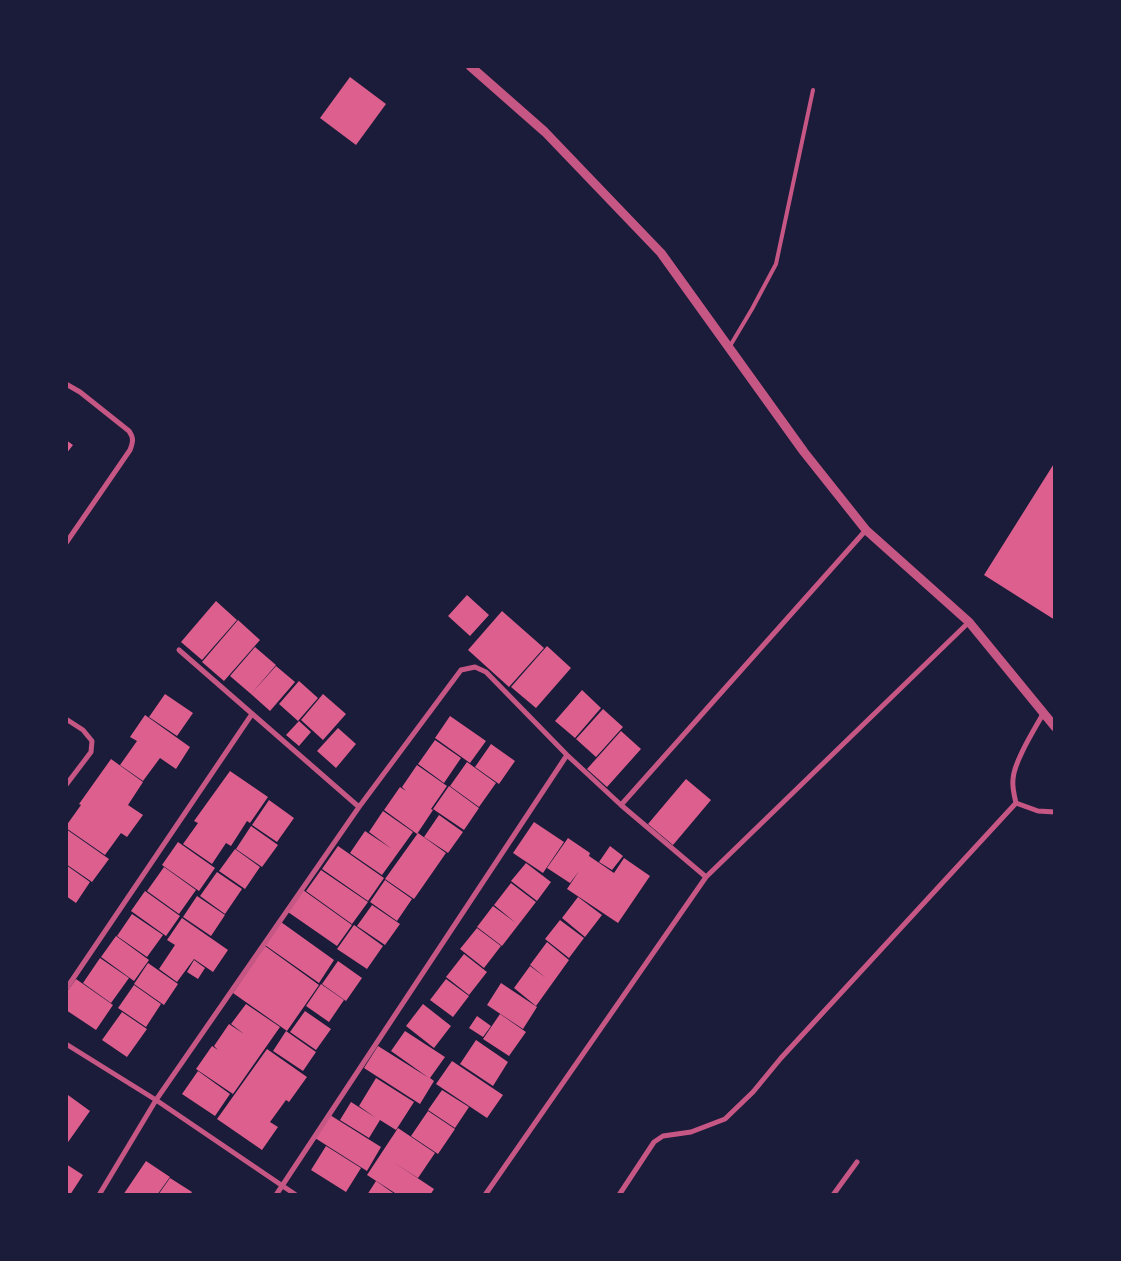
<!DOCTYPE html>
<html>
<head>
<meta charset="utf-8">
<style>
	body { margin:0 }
	#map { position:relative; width:1121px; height:1261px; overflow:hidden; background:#1b1b3a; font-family:"IBM Plex Serif",serif }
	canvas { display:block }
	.frame { position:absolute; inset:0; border:68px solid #1b1b3a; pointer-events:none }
</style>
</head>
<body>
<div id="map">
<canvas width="1121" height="1261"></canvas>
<div class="frame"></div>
</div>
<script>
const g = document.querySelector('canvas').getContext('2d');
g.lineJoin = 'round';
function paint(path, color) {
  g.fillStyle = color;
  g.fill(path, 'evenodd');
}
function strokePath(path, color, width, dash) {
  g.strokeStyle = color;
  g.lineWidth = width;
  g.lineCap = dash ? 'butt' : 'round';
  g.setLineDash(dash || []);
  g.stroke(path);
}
const building = new Path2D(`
	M350 77 386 104 356 145 320 118Z
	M66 440 73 445 66 454Z
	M1055 462V620L984 575Z
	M467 595 489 615 470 636 448 616Z
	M216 601 237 620 202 660 181 642Z
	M502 611 544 648 509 687 468 650Z
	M238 620 260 640 224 681 202 662Z
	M547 646 571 668 536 708 511 687Z
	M255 647 276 665 251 694 230 676Z
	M276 666 295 682 270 711 251 694Z
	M299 681 318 698 298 721 279 704Z
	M582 690 601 708 575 738 555 721Z
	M165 694 193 713 177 736 149 717Z
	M323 694 346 714 323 740 301 720Z
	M603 709 623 727 596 757 576 739Z
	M145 715 190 747 176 769 160 758 143 781 120 765 137 741 130 737Z
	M450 716 486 741 470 763 435 738Z
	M299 721 311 732 299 746 286 735Z
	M338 728 356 744 336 768 317 751Z
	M621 731 641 749 607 787 587 769Z
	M435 740 461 758 444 783 418 764Z
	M491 744 515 761 499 784 475 767Z
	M111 759 143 782 128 805 143 815 127 837 121 833 105 855 66 828V826L81 805 79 804Z
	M467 762 496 783 479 807 450 786Z
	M417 765 447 786 431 809 433 810 417 834 384 810 400 787 406 791 402 787Z
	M230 771 268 797 250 823 247 821 231 846 226 843 212 864 183 844 198 823 194 821Z
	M686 779 711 800 673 845 648 824Z
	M449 786 479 808 464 830 433 809Z
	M269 800 294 818 277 842 252 825Z
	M383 811 413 832 382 875 350 853 365 831 392 849 369 832Z
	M439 815 463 832 448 853 424 837Z
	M534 822 564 842 543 873 513 853Z
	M251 826 278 845 262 867 236 849Z
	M66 829 109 859 92 882 66 864Z
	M418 833 446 853 414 899 385 879Z
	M568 838 590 853 589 856 614 873 624 858 650 876 618 923 567 889 579 871 570 883 547 868Z
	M178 842 215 868 199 891 162 865Z
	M338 846 384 878 368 901 322 869Z
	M610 846 623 856 612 870 599 862Z
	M235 849 260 867 245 889 219 871Z
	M526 863 551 882 537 901 511 881Z
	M66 865 90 882 76 903 66 896Z
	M164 867 196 890 179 914 147 891Z
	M321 870 368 902 352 924 306 891Z
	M217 872 242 889 225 914 200 896Z
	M385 880 412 899 397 921 370 902Z
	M511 883 536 902 502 946 477 927 493 906 516 923 494 905Z
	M303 890 352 925 337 946 288 912Z
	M145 891 180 916 166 936 131 911Z
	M197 896 225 915 211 936 183 917Z
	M578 897 602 915 585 937 562 918Z
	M372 905 400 924 385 945 357 926Z
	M132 914 163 935 147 957 117 936Z
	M182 918 228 950 213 972 194 959 177 982 159 969 175 945 167 940Z
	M560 920 584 938 569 958 545 939Z
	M281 922 334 960 319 983 265 945Z
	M354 925 383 946 367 969 337 949Z
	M477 928 501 946 484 968 460 949Z
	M116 936 149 960 134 981 101 957Z
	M547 942 569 960 536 1006 514 988 530 966 546 978 530 965Z
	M265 946 319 985 287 1031 233 993Z
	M464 954 487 972 469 995 446 977Z
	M100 958 129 978 111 1003 83 983Z
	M194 960 205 968 198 979 187 972Z
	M338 961 362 978 346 1001 322 984Z
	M148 963 178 984 164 1005 134 984Z
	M76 979 113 1005 96 1030 66 1010V993Z
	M446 979 469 996 453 1017 430 1000Z
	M501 983 537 1007 523 1029 487 1005Z
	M321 984 344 1000 329 1022 306 1006Z
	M134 985 161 1004 146 1027 118 1008Z
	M246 1004 280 1027 233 1094 196 1069 212 1046 218 1050 214 1046 229 1024 244 1034 231 1024Z
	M423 1004 451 1026 434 1048 406 1026Z
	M305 1011 331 1029 316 1050 290 1032Z
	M122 1012 147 1029 127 1057 102 1040Z
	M500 1014 526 1032 509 1056 483 1039Z
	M477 1016 491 1026 483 1037 469 1028Z
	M286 1031 316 1052 303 1071 273 1051Z
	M405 1031 445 1057 430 1078 434 1081 420 1104 364 1068 378 1046 429 1078 391 1051Z
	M476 1040 508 1062 493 1086 460 1064Z
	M267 1049 307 1077 289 1102 286 1100 270 1122 278 1127 262 1150 217 1119Z
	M452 1061 503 1095 487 1118 436 1084Z
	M198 1071 230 1094 215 1116 182 1094Z
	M376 1078 414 1102 396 1130 380 1120 369 1138 340 1120 351 1102 376 1118 359 1106Z
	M442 1090 469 1107 455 1128 428 1110Z
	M68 1095 90 1111 66 1145V1097Z
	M428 1111 455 1129 438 1154 411 1136Z
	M330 1115 381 1147 367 1171 315 1138Z
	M398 1128 435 1153 418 1178 392 1161 434 1189 430 1195H398L367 1175Z
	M326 1146 361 1168 346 1192 311 1170Z
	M146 1161 170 1177 157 1195H123Z
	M66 1164 83 1175 70 1195H66Z
	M170 1178 192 1192 190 1195H158Z
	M376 1181 396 1195H367Z`);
const service = new Path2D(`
	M730 346 752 309 776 264 813 90`);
const minor = new Path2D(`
	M66 384 80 392 129 431C134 438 133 442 130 450L66 543
	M179 650 359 807
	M1043 714C1034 730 1014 762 1013 779 1012 787 1014 795 1016 803L1038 811 1055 812
	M66 719 83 730 92 741 91 752 66 785
	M621 805 866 530
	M66 989 252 714
	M66 1044 156 1100 296 1195
	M99 1195 156 1100 359 807 461 670 475 667 486 672 567 755 621 805 706 877
	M276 1195 567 755
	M485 1195 706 877 969 622
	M619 1195 654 1142 663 1136 691 1132 725 1119 753 1092 781 1058 1016 803
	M833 1195 857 1162`);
const tertiary = new Path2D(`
	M470 66 545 132 661 253 804 452 866 530 969 622 1055 727`);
paint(building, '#dd5f8e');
strokePath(service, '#c65784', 4);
strokePath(minor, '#c65784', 5);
strokePath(tertiary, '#c65784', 9);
</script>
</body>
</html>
